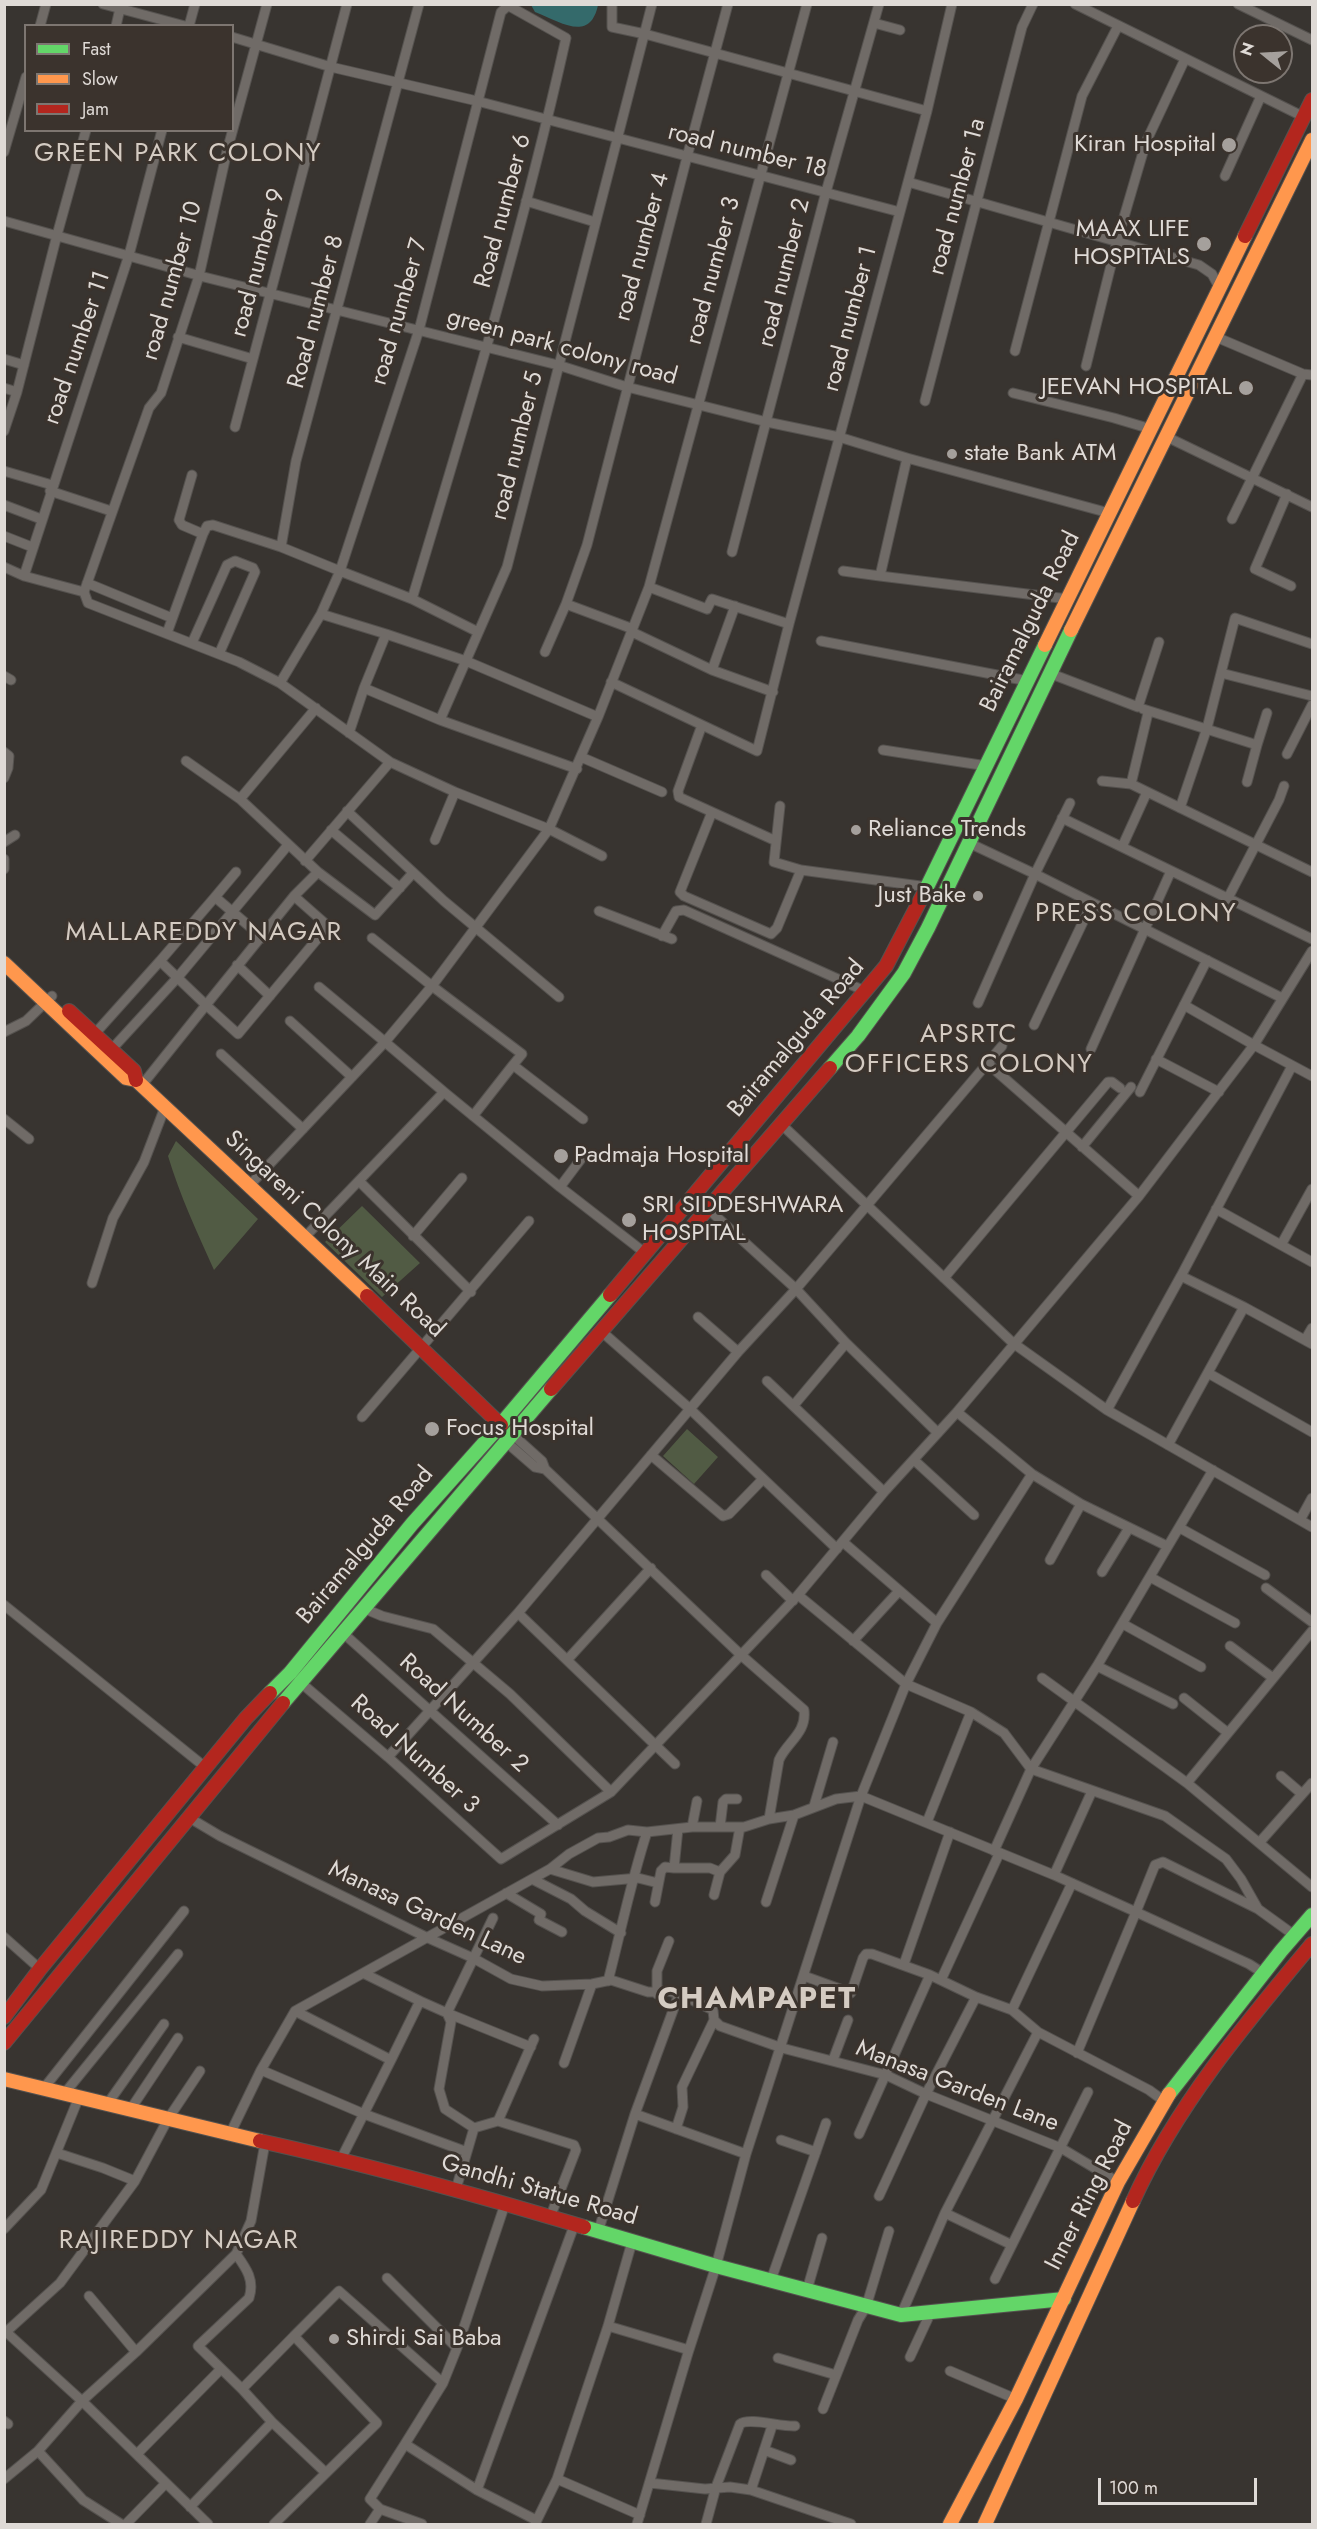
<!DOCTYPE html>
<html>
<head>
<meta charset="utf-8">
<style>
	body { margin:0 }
	#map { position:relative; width:1317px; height:2529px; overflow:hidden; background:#383430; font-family:Jost,sans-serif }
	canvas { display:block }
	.frame { position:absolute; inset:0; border:6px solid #dfdad6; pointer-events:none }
	.legend { position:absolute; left:24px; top:24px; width:210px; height:108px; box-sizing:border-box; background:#3b332d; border:2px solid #7d7671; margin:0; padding:8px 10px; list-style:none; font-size:18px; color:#dfdad6 }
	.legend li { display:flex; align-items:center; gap:12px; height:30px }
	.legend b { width:30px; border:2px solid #7d7671 }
	.north { position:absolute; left:1233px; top:24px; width:60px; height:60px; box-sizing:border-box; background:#3b332d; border:2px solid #7d7671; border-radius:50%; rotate:288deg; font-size:16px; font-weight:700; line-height:24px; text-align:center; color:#dfdad6 }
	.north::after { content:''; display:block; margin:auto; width:21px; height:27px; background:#a5a09c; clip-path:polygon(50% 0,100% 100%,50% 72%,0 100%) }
	.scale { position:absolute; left:1098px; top:2478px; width:159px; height:27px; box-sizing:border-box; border:3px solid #dfdad6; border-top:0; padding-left:8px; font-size:18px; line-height:21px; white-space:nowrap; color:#dfdad6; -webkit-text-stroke:4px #3b332d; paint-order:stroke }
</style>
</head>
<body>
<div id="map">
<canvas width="1317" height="2529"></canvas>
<div class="frame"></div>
<ul class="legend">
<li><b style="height:8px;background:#63d668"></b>Fast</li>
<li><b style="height:8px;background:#ff974d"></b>Slow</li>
<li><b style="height:8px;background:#b3261e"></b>Jam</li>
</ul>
<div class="north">N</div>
<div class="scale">100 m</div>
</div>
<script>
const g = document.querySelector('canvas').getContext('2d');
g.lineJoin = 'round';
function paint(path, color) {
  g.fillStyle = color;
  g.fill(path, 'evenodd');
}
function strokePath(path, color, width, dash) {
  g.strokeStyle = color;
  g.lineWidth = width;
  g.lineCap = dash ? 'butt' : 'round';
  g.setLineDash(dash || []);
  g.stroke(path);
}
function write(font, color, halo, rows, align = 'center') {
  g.font = font + ' Jost,sans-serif';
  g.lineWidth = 6;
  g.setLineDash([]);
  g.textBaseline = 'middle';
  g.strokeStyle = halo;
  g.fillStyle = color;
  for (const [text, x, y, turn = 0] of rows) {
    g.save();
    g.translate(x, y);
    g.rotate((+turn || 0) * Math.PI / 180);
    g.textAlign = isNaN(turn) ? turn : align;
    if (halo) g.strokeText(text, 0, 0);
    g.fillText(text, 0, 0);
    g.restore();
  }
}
const green = new Path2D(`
	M176 1141 258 1219 214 1270C197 1232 180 1196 168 1156Z
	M362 1206 420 1263 382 1297 325 1242Z
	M687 1429 718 1457 694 1484 663 1456Z`);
const water = new Path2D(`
	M531 5H598C590 43 561 22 535 12Z`);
const street = new Path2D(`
	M103 4 185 26
	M612 4V27L645 34 927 111 908 182
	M1075 4 1304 117
	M1238 4 1312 40
	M874 23 900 30
	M40 26 46 4
	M116 26 121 4
	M189 26 195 4
	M232 37 331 67 477 101 900 212 908 182 1199 265 1212 274 1219 287
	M927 111 952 4
	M4 152 26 77
	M1225 176 1261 96
	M526 201 595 222
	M4 221 204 277 558 365 627 387 767 422 839 437 907 458 1109 513
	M178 337 253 359
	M1216 337 1303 374 1312 375
	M1015 351 1082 96 1118 26
	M4 359 24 365
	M1086 366 1117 241 1146 142 1185 59
	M4 388 17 392
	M1013 393 1114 418 1151 429
	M925 401 1022 27 1033 4
	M235 427 347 4
	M4 431 17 392 57 235 86 130
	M1167 437 1312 507
	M907 458 880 576 1068 599
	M4 471 52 485
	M50 491 111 511
	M1287 494 1255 569 1291 586
	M4 505 41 519
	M1232 519 1303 374
	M203 534 207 526 213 525 281 547 296 461 419 4
	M4 536 32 547
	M281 547 340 571 419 330 501 12 510 4
	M732 552 826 192 879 4
	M4 567 24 576 84 592 88 603 239 662 280 683 390 762 305 861
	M843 571 880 576
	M24 576 129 255 162 130
	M87 583 172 618
	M649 587 707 609 712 599 789 624
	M84 592 149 408 161 393 199 276 227 151 267 4
	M412 599C468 413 524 227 566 38L509 6
	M321 614 386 634 364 688 349 733
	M633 629 566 604 587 545 687 157 728 4
	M632 632 712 670 773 692
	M167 633 203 534 182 525 179 520 192 475
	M386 634 466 661 598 717 549 829 602 856
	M821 641 1028 681
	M192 643 227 565 235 561 253 568 255 572 219 654
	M545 652 566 604
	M712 670 735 606
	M1049 673 1138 707 1159 642
	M1221 673 1312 696
	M4 676 11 680
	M611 682 757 751 789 624 900 212
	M280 683 321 614 340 571 412 599 478 632
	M364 688 440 720 577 769
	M1143 709 1257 745 1267 713
	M1148 713 1131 784 1312 872
	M598 717 649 587 807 4
	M440 720 507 567 652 4
	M702 725 678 791 679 797 712 812
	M883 750 987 766
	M4 752 9 756 8 768 4 778
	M1287 754 1312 705
	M581 757 662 792
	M390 762 455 792 549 829 432 986 522 1054 513 1065 583 1119
	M1102 781 1131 784
	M1247 782 1257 745
	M240 799 316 708
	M780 806 774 862 801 870
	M1180 808 1207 728 1235 618 1312 644
	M347 811 444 901 559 997
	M1062 818 1312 939
	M331 830 400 888
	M435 840 455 792
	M776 841 712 812 680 892 684 896 771 934 777 928 801 870 928 887
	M4 842 15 835
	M969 843 1035 874 1282 998
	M1122 847 1147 792
	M4 859V869
	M318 872 375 915 413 873
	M215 897 236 872
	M1228 898 1279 800 1284 786
	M599 911 672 939
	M662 936 676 911 684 910 867 992
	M160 961 215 897 263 938
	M237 965 270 996
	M319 987 385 1042 432 986 372 938
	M978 1003 1035 874 1070 803
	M1184 1005 1254 1045 1312 951
	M290 1021 352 1077
	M1034 1025 1092 903
	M4 1032 26 1021 52 996
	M91 1038 160 961 206 1005 294 896 318 872 240 799 186 761
	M1091 1049 1171 871
	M111 1050 178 977 288 845
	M221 1054 303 1129
	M1156 1059 1219 1092
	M987 1063 1139 1196
	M142 1085 206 1005 238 1034 328 926 294 896
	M444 1092 560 1187 584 1155
	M1140 1092 1207 960
	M473 1116 513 1065
	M4 1119 29 1139
	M781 1124 1013 1343 1107 1410 1312 1527
	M1082 1147 1131 1087
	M359 1181 471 1292
	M248 1187 385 1042 444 1092 304 1238
	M560 1187 645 1253
	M1312 1189 1281 1245 1312 1262
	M707 1208 796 1289 846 1343 794 1405
	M1216 1209 1281 1245
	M413 1236 462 1178
	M1181 1276 1292 1066
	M944 1278 1108 1082H1112L1120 1088
	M92 1283 113 1218 144 1162 165 1107
	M698 1317 738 1352
	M601 1331 690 1409 837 1549
	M1305 1340 1312 1328
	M846 1343 938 1433
	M1208 1373 1312 1432
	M767 1381 884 1492
	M1107 1410 1181 1276 1244 1307 1312 1344
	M362 1417 529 1221
	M512 1434 542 1461 545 1469 741 1655 804 1710C807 1733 787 1742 779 1760L769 1819
	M505 1441 535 1467 545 1469
	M1168 1445 1244 1307
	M651 1455 723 1516 729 1514 763 1479
	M914 1460 974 1515
	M1032 1474 1081 1504 1167 1546
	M1300 1520 1312 1498
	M1180 1528 1265 1575
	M843 1542 937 1623 906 1684 971 1712 927 1822
	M1050 1560 1081 1504
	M1102 1572 1129 1528
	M766 1575 793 1601
	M1150 1577 1235 1623
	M1266 1588 1312 1622
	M798 1595 884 1492 957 1412 1139 1196 1254 1045 1312 1076
	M4 1605 205 1767
	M363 1608 382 1616 433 1629 510 1694 611 1792
	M518 1613 738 1352 796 1289 1002 1046
	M937 1623 1032 1474 957 1412
	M1123 1624 1201 1667
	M343 1633 558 1825
	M853 1641 899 1591
	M1230 1646 1273 1678
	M568 1659 651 1568
	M1097 1666 1173 1704
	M1042 1678 1187 1783 1312 1887
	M300 1682 388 1757 501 1859 611 1792 798 1595 906 1684 861 1796 1054 1875 1136 1912 1077 2053
	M1184 1698 1228 1733
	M971 1712 1004 1733 1031 1769 1165 1816 1226 1859 1241 1879 1258 1909 1294 1935
	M388 1757 518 1613 675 1764
	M1281 1776 1302 1794
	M1187 1783 1312 1631
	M814 1806 833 1742
	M188 1817 220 1836 428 1938 473 1958 511 1979 542 1986 592 1984 611 1980 648 1992 668 1991 679 1994 713 2010 714 2020 720 2026 782 2048 886 2075 926 2094 1061 2148 1118 2182
	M692 1827 697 1801
	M720 1827 723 1802 726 1799H737
	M1259 1843 1312 1783
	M994 1851 1031 1769 1097 1666 1213 1470
	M674 1868H710L720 1872
	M550 1869 593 1882 638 1878 658 1883
	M1054 1875 1092 1791
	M532 1879 571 1899 585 1911 621 1933
	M506 1893 541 1914 539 1920 562 1932
	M714 1895 720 1872 735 1855 740 1827
	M655 1902 661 1871 665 1867 674 1868 678 1829
	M766 1902 794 1815
	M1258 1909 1163 1862 1155 1865 1136 1912 1249 1964 1263 1973
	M4 1937 40 1969
	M904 1964 950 1832
	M365 1974 420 2001 391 2060
	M804 1976 851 1993 863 1958 866 1954H872L930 1975 976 1997 926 2094 879 2196
	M941 1980 999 1854
	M608 1981C621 1931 631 1881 647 1832
	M657 1994V1971L669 1941
	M976 1997 1012 2010 1038 2032 1149 2090 1164 2101
	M420 2001 447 2013 493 1918
	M1012 2010 1072 1883
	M295 2011 391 2060 341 2159
	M447 2013 451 2022 439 2089 445 2109 474 2128 467 2152
	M447 2013 531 2047
	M833 2060 848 2020
	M564 2063 592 1984
	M261 2070 364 2114 467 2152 456 2189
	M44 2088 184 1911
	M64 2094 178 1954
	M108 2103 164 2024
	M130 2110 178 2038
	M635 2114 679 1994
	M498 2121 574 2145 576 2150 551 2215
	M474 2128 498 2121 534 2039
	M676 2129 683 2107 682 2087 714 2020
	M230 2134 261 2070 295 2011 550 1869 569 1854 598 1838 609 1837 628 1830 647 1832 692 1827H744L769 1819 794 1815 836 1799 861 1796 746 2154 716 2266 688 2353 637 2524
	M859 2134 930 1975
	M781 2140 816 2152
	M135 2181 168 2119 200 2071
	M945 2213 1012 2245
	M4 2229 41 2190 79 2097
	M598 2232 635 2114 746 2154
	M236 2254C246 2268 255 2280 249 2298L198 2346 242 2389
	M387 2278 457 2348
	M995 2279 1088 2092
	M771 2280 826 2123
	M807 2290 822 2238
	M89 2296 136 2352
	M901 2315 945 2213 1038 2032
	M608 2326 689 2350
	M4 2330 82 2401 38 2451 4 2479
	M6 2332 60 2283 135 2181 103 2168 57 2153
	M294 2336 242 2389 272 2422 326 2473
	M910 2357 930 2314
	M778 2358 836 2375
	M950 2371 1016 2399
	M823 2409 858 2320 866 2307 889 2231
	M4 2421 8 2424
	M405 2444 443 2383 457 2348 505 2204
	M764 2450 791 2460
	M38 2451 83 2500 121 2524
	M137 2454 221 2369
	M557 2479 640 2515
	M650 2483 705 2489 730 2487 751 2490 851 2524
	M477 2490 575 2223
	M751 2490 772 2426
	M190 2507 272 2422
	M380 2509 422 2524
	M126 2524 166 2483
	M208 2524 82 2401 136 2352 236 2254 251 2221 265 2143
	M274 2524 377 2423 294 2336 339 2291 443 2383
	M370 2524 380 2509 370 2499 405 2444 477 2490 536 2520
	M535 2524 557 2479 608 2326 632 2242
	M706 2524 716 2487 740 2424C749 2417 781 2427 795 2426`);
const fast = new Path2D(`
	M925 891 1045 645
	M830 1068 858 1036 904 973 928 928 1071 630
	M270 1693 290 1673 412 1524 502 1423 610 1295
	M283 1703 551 1389
	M1169 2094 1281 1951 1312 1915
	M584 2227 716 2266 901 2315 1064 2299`);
const slow = new Path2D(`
	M1071 630 1312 140
	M1045 645 1245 236
	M4 963 126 1078 136 1080 367 1296
	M4 2079 260 2141
	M950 2524 1016 2399 1118 2182 1169 2094
	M985 2524 1133 2201`);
const jam = new Path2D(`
	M1245 236 1312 100
	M69 1011 134 1071 136 1080
	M610 1295 886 966 925 891
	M367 1296 501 1425
	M551 1389 830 1068
	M4 2017 40 1969 246 1718 270 1693
	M4 2043 283 1703
	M260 2141C370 2165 477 2195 584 2227
	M1133 2201C1176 2106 1245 2024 1312 1944`);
const markers = [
	[1229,145,8,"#a5a09c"],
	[1204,244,8,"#a5a09c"],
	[1246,388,8,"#a5a09c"],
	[952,454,6,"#a5a09c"],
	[856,830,6,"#a5a09c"],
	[978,896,6,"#a5a09c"],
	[561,1156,8,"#a5a09c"],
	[629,1220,8,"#a5a09c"],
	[432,1429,8,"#a5a09c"],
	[334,2339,6,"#a5a09c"]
];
const poiNames = [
	["Kiran Hospital",1216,145,"right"],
	["MAAX LIFE",1190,230,"right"],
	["HOSPITALS",1190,258,"right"],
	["JEEVAN HOSPITAL",1232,388,"right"],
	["state Bank ATM",964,454],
	["Reliance Trends",868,830],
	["Just Bake",966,896,"right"],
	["Padmaja Hospital",574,1156],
	["SRI SIDDESHWARA",642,1206],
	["HOSPITAL",642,1234],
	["Focus Hospital",446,1429],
	["Shirdi Sai Baba",346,2339]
];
const streetNames = [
	["road number 18",747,152,14],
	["road number 1a",958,197,-75],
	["Road number 6",504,211,-75],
	["road number 4",643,247,-75],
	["road number 9",259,263,-75],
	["road number 3",714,271,-75],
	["road number 2",785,273,-76],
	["road number 10",173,281,-74],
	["Road number 8",317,312,-75],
	["road number 7",400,312,-74],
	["road number 1",851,319,-75],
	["road number 11",78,348,-71],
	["green park colony road",562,348,15],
	["road number 5",518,446,-76],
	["Bairamalguda Road",1031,622,-64],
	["Bairamalguda Road",797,1039,-50],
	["Singareni Colony Main Road",334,1235,43],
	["Bairamalguda Road",366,1546,-50],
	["Road Number 2",463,1714,42],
	["Road Number 3",414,1755,42],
	["Manasa Garden Lane",427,1914,25],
	["Manasa Garden Lane",957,2087,21],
	["Gandhi Statue Road",539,2191,16],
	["Inner Ring Road",1090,2196,-63]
];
const neighbourhoodNames = [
	["GREEN PARK COLONY",178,155],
	["PRESS COLONY",1136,915],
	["MALLAREDDY NAGAR",204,934],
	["APSRTC",969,1036],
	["OFFICERS COLONY",969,1066],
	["RAJIREDDY NAGAR",179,2242]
];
const districtNames = [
	["CHAMPAPET",757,2001]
];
paint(green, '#515b44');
paint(water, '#346a6b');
strokePath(street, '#55524f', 11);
strokePath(fast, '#55524f', 16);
strokePath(slow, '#55524f', 16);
strokePath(jam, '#55524f', 16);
strokePath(street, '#706b67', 9);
strokePath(fast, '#63d668', 14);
strokePath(slow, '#ff974d', 14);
strokePath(jam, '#b3261e', 14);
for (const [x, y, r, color] of markers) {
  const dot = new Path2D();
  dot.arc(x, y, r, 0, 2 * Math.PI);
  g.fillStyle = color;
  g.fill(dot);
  strokePath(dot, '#3b332d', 2);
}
write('24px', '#dfdad6', '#3b332d', poiNames, 'left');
write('24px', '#dfdad6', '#3b332d', streetNames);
g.letterSpacing = '1.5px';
write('26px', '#d4cbc2', '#3b332d', neighbourhoodNames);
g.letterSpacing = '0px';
g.letterSpacing = '1.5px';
write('bold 30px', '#d4cbc2', '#3b332d', districtNames);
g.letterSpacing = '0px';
</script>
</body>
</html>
